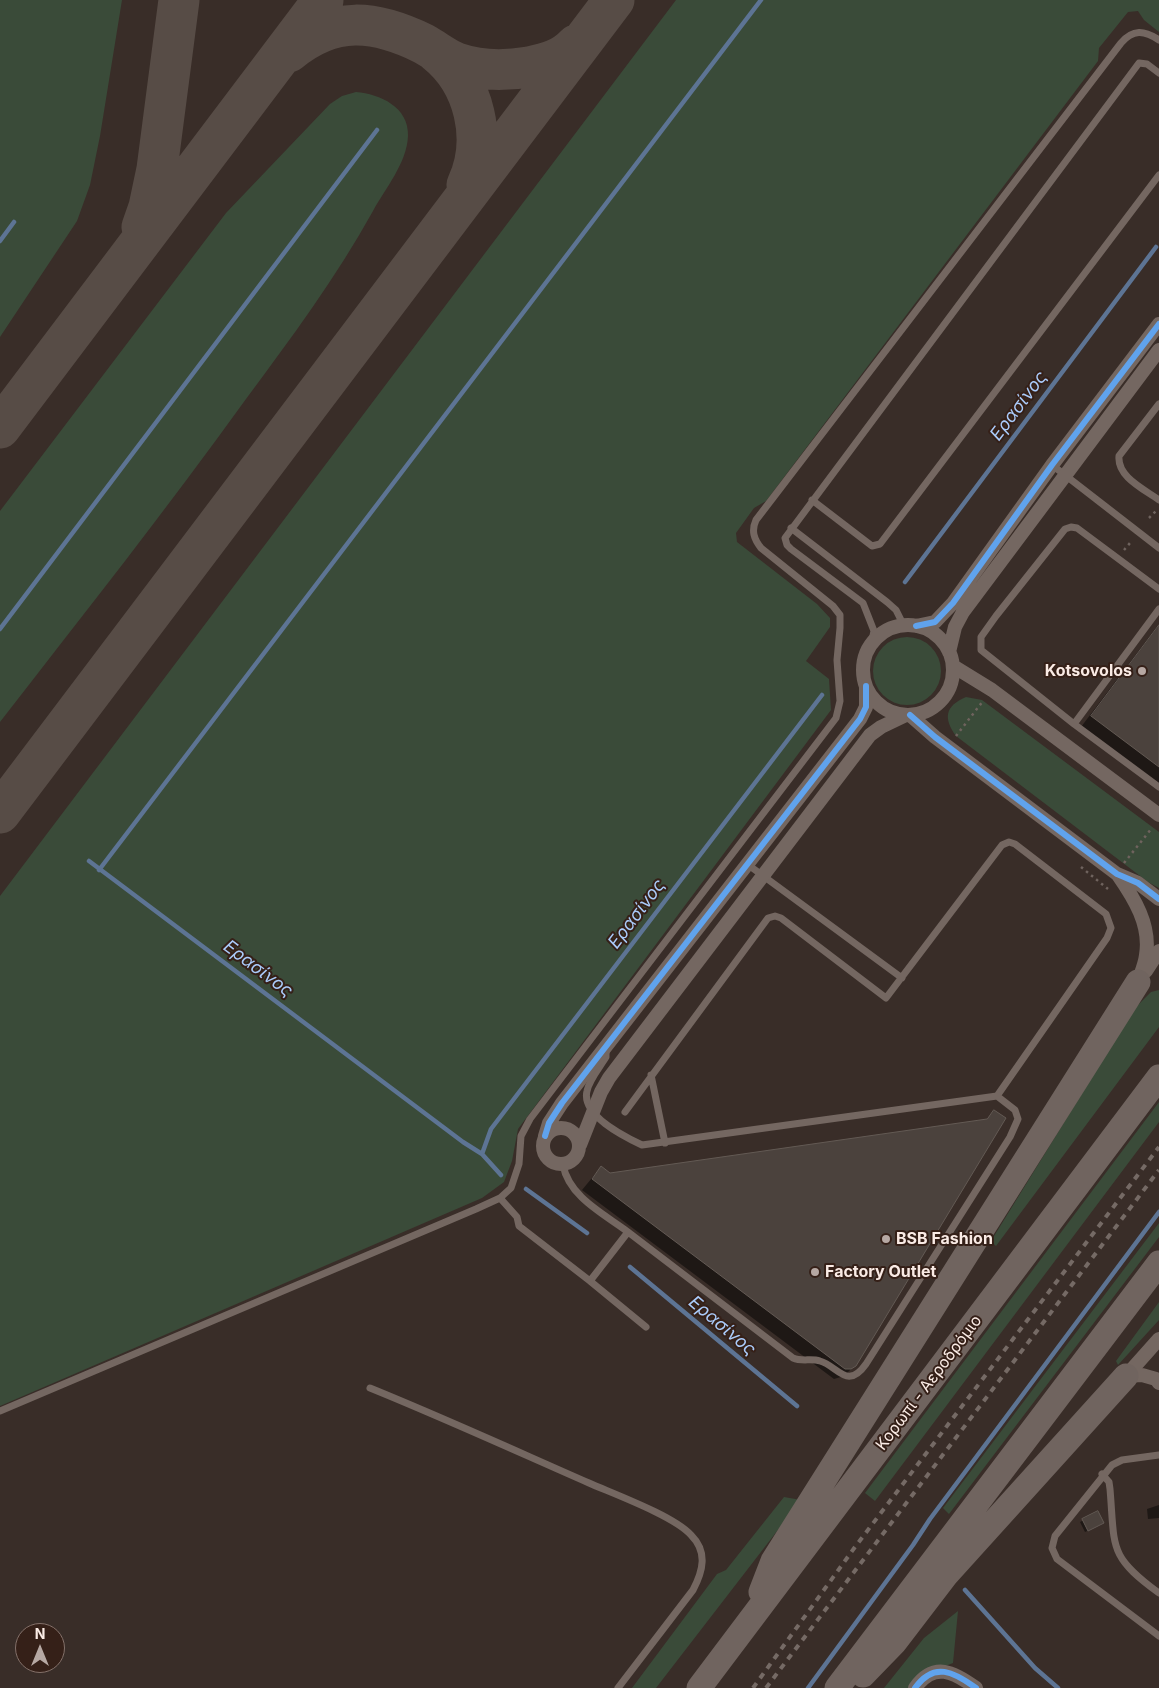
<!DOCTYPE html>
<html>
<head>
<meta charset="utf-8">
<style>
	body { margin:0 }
	#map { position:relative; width:1159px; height:1688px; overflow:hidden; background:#392d28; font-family:Inter,sans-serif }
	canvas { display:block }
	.north { position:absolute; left:15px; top:1623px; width:50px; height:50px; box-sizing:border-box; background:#352018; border:1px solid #84716a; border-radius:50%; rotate:0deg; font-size:14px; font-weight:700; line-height:20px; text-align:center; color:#faebe5 }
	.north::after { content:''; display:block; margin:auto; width:18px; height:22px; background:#b6a8a3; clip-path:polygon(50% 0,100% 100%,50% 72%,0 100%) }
</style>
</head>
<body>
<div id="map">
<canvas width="1159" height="1688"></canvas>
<div class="north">N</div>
</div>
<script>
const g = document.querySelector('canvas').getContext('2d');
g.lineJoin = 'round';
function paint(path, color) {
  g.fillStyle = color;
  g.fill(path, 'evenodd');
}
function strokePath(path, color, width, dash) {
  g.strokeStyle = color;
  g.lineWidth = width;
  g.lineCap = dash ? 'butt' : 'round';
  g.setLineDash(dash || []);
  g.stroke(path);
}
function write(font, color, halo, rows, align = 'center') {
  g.font = font + ' Inter,sans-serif';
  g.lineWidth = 4;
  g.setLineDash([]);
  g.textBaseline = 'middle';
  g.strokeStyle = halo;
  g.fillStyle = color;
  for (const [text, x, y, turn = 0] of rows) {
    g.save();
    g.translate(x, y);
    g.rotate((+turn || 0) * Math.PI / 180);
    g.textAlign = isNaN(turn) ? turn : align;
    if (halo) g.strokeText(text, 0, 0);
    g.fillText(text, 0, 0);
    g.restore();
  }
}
const green = new Path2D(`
	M0 0H122L100 136 90 185 77 221 0 337Z
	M676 0H1159V32L1144 20 1138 11 1128 12 1099 48 1098 61 766 501 754 508 736 533 737 542 817 604 830 618V627L806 661 829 679 831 710 518 1129 512 1161 504 1182 482 1198 0 1406V896Z
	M356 92C380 94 409 107 408 136 407 163 385 189 373 211 336 278 291 338 246 399 167 509 83 615 0 722V511L226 213 330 104 342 96Z
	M873 671a34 34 0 1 1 68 0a34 34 0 1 1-68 0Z
	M966 697 982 700 1159 832V888L1148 882 956 736C943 718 945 706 966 697Z
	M1159 990V1027L996 1246 991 1241 1134 1009 1151 992Z
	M1159 1102V1122L875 1501 865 1493Z
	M1159 1223V1237L949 1514 943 1508Z
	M1159 1302V1320L1118 1365 1116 1361Z
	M784 1497 801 1500 656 1688H632L717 1574 726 1570Z
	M958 1611 953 1663 930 1672 912 1688H884L924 1638Z`);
const shadow = new Path2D(`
	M1159 624V785L1081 727Z
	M994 1111 855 1365 844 1376 834 1379 582 1190 601 1167 609 1174 986 1120Z
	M1159 1505V1518L1148 1519 1147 1509Z
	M1097 1513 1100 1525 1085 1532 1080 1522Z`);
const stream = new Path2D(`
	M0 241 14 222
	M905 582 1156 247
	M0 629 377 130
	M89 861 463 1142 482 1154 501 1175
	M99 870 761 0
	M482 1154 491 1129 822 695
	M526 1189 587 1233
	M630 1267 797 1406
	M965 1590 1035 1668 1058 1688
	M808 1688 913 1545 930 1519 1159 1212`);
const taxiway = new Path2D(`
	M289 52C334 15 375 20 424 44 435 50 446 59 457 63 480 71 505 71 529 67 548 63 563 59 576 45
	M436 52C475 83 488 140 467 185
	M142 227 149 207 157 169 179 0
	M0 428 323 0
	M0 813 614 0`);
const building = new Path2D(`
	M1159 625V767L1091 716Z
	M994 1110 1006 1118 856 1366 851 1369H845L592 1179 601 1166 610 1173 987 1119Z
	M1098 1511 1104 1523 1088 1531 1082 1519Z`);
const path = new Path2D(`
	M1149 518 1157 510
	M1124 550 1130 543
	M956 736 983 701
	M1124 863 1152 828
	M1081 867 1108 889`);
const lane = new Path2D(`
	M1159 404 1119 456C1117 477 1144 489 1159 500
	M1052 465 1159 548
	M812 500 872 546 880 544 1159 175
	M791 528 887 602 896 610 904 626
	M1159 589 1077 528 1071 527 1065 529 996 616 981 637V650L1074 724 1159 787
	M871 645 874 631 863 603 791 549 787 545 785 538 1139 63 1147 64 1159 73
	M1074 724 1159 609
	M747 864 902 978
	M606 1051V1057C600 1067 589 1080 587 1091 581 1115 623 1136 642 1145L997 1096 1015 1110 1018 1119 1010 1137 866 1364C847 1391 838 1366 820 1361 811 1358 802 1362 793 1358L628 1232
	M651 1075 665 1143
	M625 1112 768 918 775 916 781 918 886 998 1002 845 1009 842 1015 844 1106 914 1111 928 1107 938 997 1096
	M563 1165C569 1197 604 1214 628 1232L590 1281 646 1327
	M500 1198 517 1217 519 1226 590 1281
	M370 1388C444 1418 516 1451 589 1483 614 1494 674 1516 691 1535 708 1552 703 1571 693 1590L618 1688
	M0 1411 476 1209 500 1198 511 1188 519 1164 521 1136 530 1119 836 718 840 701 837 660 840 628V615L833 606 761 548C754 539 751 531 756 520L1121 43C1133 29 1144 30 1159 40
	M1159 1455 1122 1460 1112 1465 1055 1536 1052 1548 1057 1559 1159 1636
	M1102 1474 1109 1482 1110 1489C1115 1548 1108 1556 1159 1593`);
const street = new Path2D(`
	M863 670a45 45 0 1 1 90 0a45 45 0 1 1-90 0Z
	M916 626 935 622 953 603 1052 465 1159 324
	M949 652 955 627 963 612 1159 350
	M953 666 992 690 1159 815
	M910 715 935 737 1117 874 1138 883 1159 899
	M1118 875C1134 898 1151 925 1146 955 1145 964 1141 973 1138 982
	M1146 971 1159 951
	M543 1146a18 18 0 1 1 36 0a18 18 0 1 1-36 0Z
	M545 1136 549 1123 562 1103 860 719 866 707V686
	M580 1145 601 1092 609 1078 870 735 881 727 906 715
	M1126 1376 1159 1339
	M1126 1376 1142 1375 1156 1379 1159 1383
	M915 1688C934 1661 954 1672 976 1688`);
const highway = new Path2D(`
	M761 1592 773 1561 1138 982
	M863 1675 895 1642 947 1574 1126 1376
	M699 1688 1159 1077
	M837 1688 1159 1263`);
const rail = new Path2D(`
	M753 1688 855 1547 1159 1147
	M766 1688 1159 1170`);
const cycleway = new Path2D(`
	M916 626 935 622 953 603 1052 465 1159 324
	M910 715 935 737 1117 874 1138 883 1159 899
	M545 1136 549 1123 562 1103 860 719 866 707V686
	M915 1688C934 1661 954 1672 976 1688`);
const markers = [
	[1142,671,5,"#b6a8a3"],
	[886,1239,5,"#b6a8a3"],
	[815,1272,5,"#b6a8a3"]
];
const poiNames = [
	["Kotsovolos",1132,671,"right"],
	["BSB Fashion",896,1239],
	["Factory Outlet",825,1272]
];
const streetNames = [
	["Κορωπί - Αεροδρόμιο",929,1383,-53]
];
const waterNames = [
	["Ερασίνος",1019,406,-53],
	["Ερασίνος",637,914,-53],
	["Ερασίνος",258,969,37],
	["Ερασίνος",722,1326,40]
];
paint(green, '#3a4b39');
paint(shadow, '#0007');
strokePath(stream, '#5d7494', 4.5);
strokePath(taxiway, '#574c46', 41);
paint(building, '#4b423d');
strokePath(building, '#635a54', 1);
strokePath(path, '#6f635e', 2.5, [2.5, 4]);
strokePath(lane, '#746761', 7);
strokePath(street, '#746761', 14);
strokePath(highway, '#70645f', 25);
strokePath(rail, '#756a65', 4, [6, 6]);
strokePath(cycleway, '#60a3ed', 6);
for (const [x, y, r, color] of markers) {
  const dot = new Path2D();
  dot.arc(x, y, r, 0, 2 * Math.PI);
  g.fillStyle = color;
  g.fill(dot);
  strokePath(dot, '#352018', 2);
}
write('bold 16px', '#faebe5', '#352018', poiNames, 'left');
write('16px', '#faebe5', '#352018', streetNames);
write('italic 18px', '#aacbfa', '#352018', waterNames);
</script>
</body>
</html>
